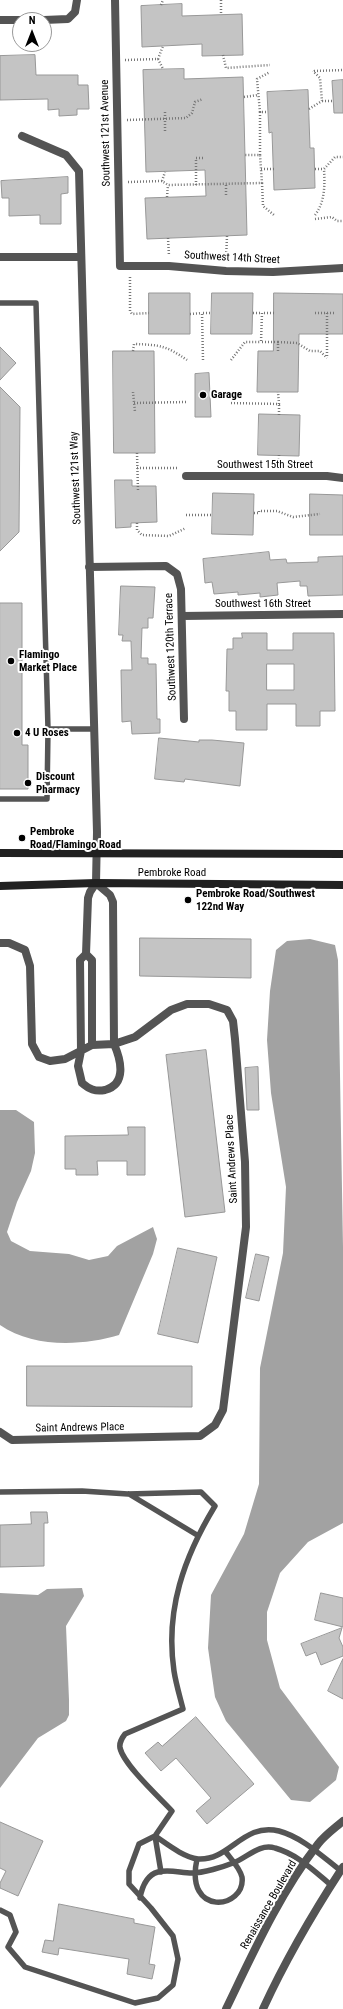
<!DOCTYPE html>
<html>
<head>
<meta charset="utf-8">
<style>
	body { margin:0 }
	#map { position:relative; width:343px; height:2009px; overflow:hidden; background:#fff; font-family:"Roboto Condensed",sans-serif }
	canvas { display:block }
	.north { position:absolute; left:12px; top:12px; width:40px; height:40px; box-sizing:border-box; background:#fff; border:1px solid #999; border-radius:50%; rotate:0deg; font-size:11px; font-weight:700; line-height:16px; text-align:center; color:#000 }
	.north::after { content:''; display:block; margin:auto; width:14px; height:18px; background:#000; clip-path:polygon(50% 0,100% 100%,50% 72%,0 100%) }
</style>
</head>
<body>
<div id="map">
<canvas width="343" height="2009"></canvas>
<div class="north">N</div>
</div>
<script>
const g = document.querySelector('canvas').getContext('2d');
g.lineJoin = 'round';
function paint(path, color) {
  g.fillStyle = color;
  g.fill(path, 'evenodd');
}
function strokePath(path, color, width, dash) {
  g.strokeStyle = color;
  g.lineWidth = width;
  g.lineCap = dash ? 'butt' : 'round';
  g.setLineDash(dash || []);
  g.stroke(path);
}
function write(font, color, halo, rows, align = 'center') {
  g.font = font + ' "Roboto Condensed",sans-serif';
  g.lineWidth = 4;
  g.setLineDash([]);
  g.textBaseline = 'middle';
  g.strokeStyle = halo;
  g.fillStyle = color;
  for (const [text, x, y, turn = 0] of rows) {
    g.save();
    g.translate(x, y);
    g.rotate((+turn || 0) * Math.PI / 180);
    g.textAlign = isNaN(turn) ? turn : align;
    if (halo) g.strokeText(text, 0, 0);
    g.fillText(text, 0, 0);
    g.restore();
  }
}
const water = new Path2D(`
	M310 939 335 945 338 960 343 1247V1523L308 1542 280 1573 267 1612V1640L280 1688 339 1767 336 1780 310 1802 291 1800 226 1721 215 1697 208 1648 211 1595 244 1534 259 1484 260 1368 283 1253 286 1187 271 1093 267 1040 270 991 276 950 287 941Z
	M0 1110H16L34 1122 35 1153 31 1171 17 1202 7 1232 11 1241 30 1251 69 1254 89 1260 108 1256 117 1246 153 1227 157 1239 153 1254 119 1335C82 1346 33 1348 0 1325Z
	M82 1588 84 1596 66 1626 69 1700V1715L66 1721 38 1738 0 1788V1593L38 1595 47 1589Z`);
const building = new Path2D(`
	M182 4V16L242 14 243 55 202 56V44L142 47 141 6Z
	M35 55 36 75H78V85H88L89 109H77V115L59 116V109L48 110V99L0 100V56Z
	M184 69V79L243 77 247 235 147 239 145 198 206 196 205 170 146 172 143 70Z
	M343 80V113H334L332 81Z
	M308 90 310 148H314L315 188 274 190 272 132 269 133 267 92Z
	M68 177V193L61 194V224H40V215L9 216V198H2L1 181Z
	M149 293H190V334H149Z
	M212 293H253L252 334H211Z
	M274 293 343 294V334H299L298 392H257L258 351H273Z
	M0 347 16 363 0 380Z
	M113 351H154L155 453H114Z
	M209 373 211 417H195V374Z
	M0 387 20 407 19 532 0 551Z
	M259 414 300 415 299 456 258 455Z
	M115 480H132V486H156L157 522 131 523V527L116 528Z
	M213 493 254 494 253 535 212 534Z
	M310 494 343 495V535H310Z
	M269 552 270 560 286 559 287 563 318 562V557L343 556V595L308 596 307 586H300V581L277 583 278 595 260 597V593L238 595V592L214 594 212 582 205 583 203 559Z
	M121 586 155 587 153 618H148V628H142L141 658H148V664H156L157 719H160V733L132 734 131 721 122 722 121 670H132L131 641H122L123 635H119Z
	M0 603H22V745H28V789H0Z
	M242 633H267V650H293V633H334L335 711H320V726H296V704H267V730H236V711H229V691H226L227 649H233V638H242ZM267 664H294V690H267Z
	M159 738 199 742V740H212L244 743 240 786 185 779 184 782 155 779Z
	M140 938 251 939V978L140 976Z
	M206 1050 225 1212 185 1217 166 1055Z
	M258 1067 259 1110H247L245 1068Z
	M128 1127H145V1175H127V1161H97L98 1175H76V1169H65V1136L128 1135Z
	M178 1248 217 1257 198 1343 158 1334Z
	M256 1254 269 1257 259 1301 246 1298Z
	M27 1366H192V1407L27 1406Z
	M31 1512H47L48 1523H44V1566L0 1567V1525L31 1524Z
	M321 1593 343 1598V1627L315 1620Z
	M342 1628 339 1638 343 1647V1656L321 1665 316 1652 306 1656 301 1644Z
	M343 1659V1699L328 1691Z
	M196 1717 254 1784 207 1824 196 1811 211 1798 176 1758 161 1771 145 1753 158 1742 162 1746Z
	M0 1822 43 1841 18 1896 0 1888V1883L6 1871 0 1868Z
	M59 1904 134 1919V1923L155 1927 149 1964 155 1965 152 1979 127 1974 129 1959 59 1948 58 1955 42 1952 45 1940 53 1941Z`);
const path = new Path2D(`
	M221 0V14
	M161 5 163 0
	M223 55 226 68 270 65
	M158 59 163 69
	M125 60 158 59 163 46
	M314 71 343 70
	M244 97 258 95
	M322 101H333
	M309 109 322 101 320 78 313 71
	M260 112 257 79 270 72
	M127 120 186 118 192 113 195 102 203 99
	M165 131V110
	M260 155V112H268
	M261 169H274
	M315 169H324
	M162 181 165 172
	M128 182 162 181 168 185 262 183 260 155H245
	M262 183 263 206 274 215
	M196 185V158H204
	M226 195V185
	M167 197 168 185
	M315 215C325 202 325 185 324 169L335 157H343
	M315 219 332 217 337 221H342
	M168 238 169 256
	M226 261 227 236
	M130 277V311L132 314 149 313
	M253 313H262
	M274 313H262L261 342H278
	M315 313H327V357
	M327 313H335
	M190 314 202 313
	M133 351 134 344C160 345 165 345 187 360
	M278 351V342L297 343 310 351H320L327 358
	M203 360 202 313H212
	M231 360 245 342H261
	M133 392 135 412
	M134 403 186 402
	M231 403 279 404 278 392
	M279 415V404
	M137 453 138 490
	M279 455V466
	M137 468H179
	M254 513H259V511H277L293 517 320 514
	M186 515H213
	M137 523V530L142 535 169 536 186 528`);
const service = new Path2D(`
	M0 303H36L48 729 47 799H0
	M48 729H94
	M0 1492 82 1491 128 1494 201 1492 215 1506C184 1557 165 1610 174 1671 176 1684 180 1697 183 1709L125 1734C122 1738 119 1742 120 1748 124 1765 159 1797 172 1811L155 1836 139 1844 129 1871V1884L151 1908 173 1936 178 1959 173 1985 158 1998 135 2003 25 1967 8 1947 16 1932 10 1915 0 1910
	M129 1494 197 1535
	M155 1836C167 1844 183 1857 198 1859 230 1861 243 1822 279 1831 302 1837 323 1857 341 1871
	M155 1836 161 1872
	M197 1859C184 1918 246 1909 242 1877 240 1868 231 1859 225 1851
	M140 1898C142 1887 147 1875 158 1872 169 1869 181 1873 192 1873 203 1873 223 1867 233 1863 247 1858 259 1843 275 1848 297 1854 314 1871 331 1885`);
const minor = new Path2D(`
	M115 0 120 266H169L226 271 273 272 343 268
	M0 20H20
	M44 20 68 19 75 12 77 0
	M22 136 66 155 79 171 97 832 96 883 90 892 88 898 86 954 92 960V1045
	M0 257H81
	M186 476H327L343 478
	M89 567 166 566 177 574 181 589 184 719
	M182 616 343 614
	M0 943H9L25 950 30 966 32 1044 39 1057 50 1061 65 1059 92 1045 114 1044 135 1037 171 1010 187 1004H209L227 1010 233 1021 235 1039 245 1162 246 1227 223 1410 215 1425 200 1436 12 1440 0 1432
	M86 954 80 960 81 1051 78 1066 82 1083C89 1089 95 1092 105 1090 127 1084 121 1060 114 1044L113 902 110 895 96 883
	M226 2009C253 1953 280 1893 318 1844 325 1835 335 1828 343 1821
	M263 2009C286 1959 313 1913 343 1867`);
const secondary = new Path2D(`
	M0 853 343 854
	M0 886 96 883 343 885`);
const markers = [
	[203,395,4,"#000"],
	[11,661,4,"#000"],
	[17,733,4,"#000"],
	[28,783,4,"#000"],
	[22,838,4,"#000"],
	[188,900,4,"#000"]
];
const streetNames = [
	["Southwest 121st Avenue",106,133,-91],
	["Southwest 14th Street",232,258,3],
	["Southwest 15th Street",265,465],
	["Southwest 121st Way",76,478,-92],
	["Southwest 16th Street",263,604],
	["Southwest 120th Terrace",171,647,-92],
	["Pembroke Road",172,873],
	["Saint Andrews Place",232,1159,-93],
	["Saint Andrews Place",80,1428,-1],
	["Renaissance Boulevard",269,1905,-60]
];
const poiNames = [
	["Garage",211,395],
	["Flamingo",19,655],
	["Market Place",19,668],
	["4 U Roses",25,733],
	["Discount",36,777],
	["Pharmacy",36,790],
	["Pembroke",30,832],
	["Road/Flamingo Road",30,845],
	["Pembroke Road/Southwest",196,894],
	["122nd Way",196,907]
];
paint(water, '#a2a2a2');
paint(building, '#c4c4c4');
strokePath(building, '#989898', 1);
strokePath(path, '#767676', 2.5, [1, 2]);
strokePath(service, '#545454', 5.5);
strokePath(minor, '#545454', 8);
strokePath(secondary, '#212121', 8);
for (const [x, y, r, color] of markers) {
  const dot = new Path2D();
  dot.arc(x, y, r, 0, 2 * Math.PI);
  g.fillStyle = color;
  g.fill(dot);
  strokePath(dot, '#fff', 1.5);
}
write('11px', '#000', '#fff', streetNames);
write('bold 11px', '#000', '#fff', poiNames, 'left');
</script>
</body>
</html>
